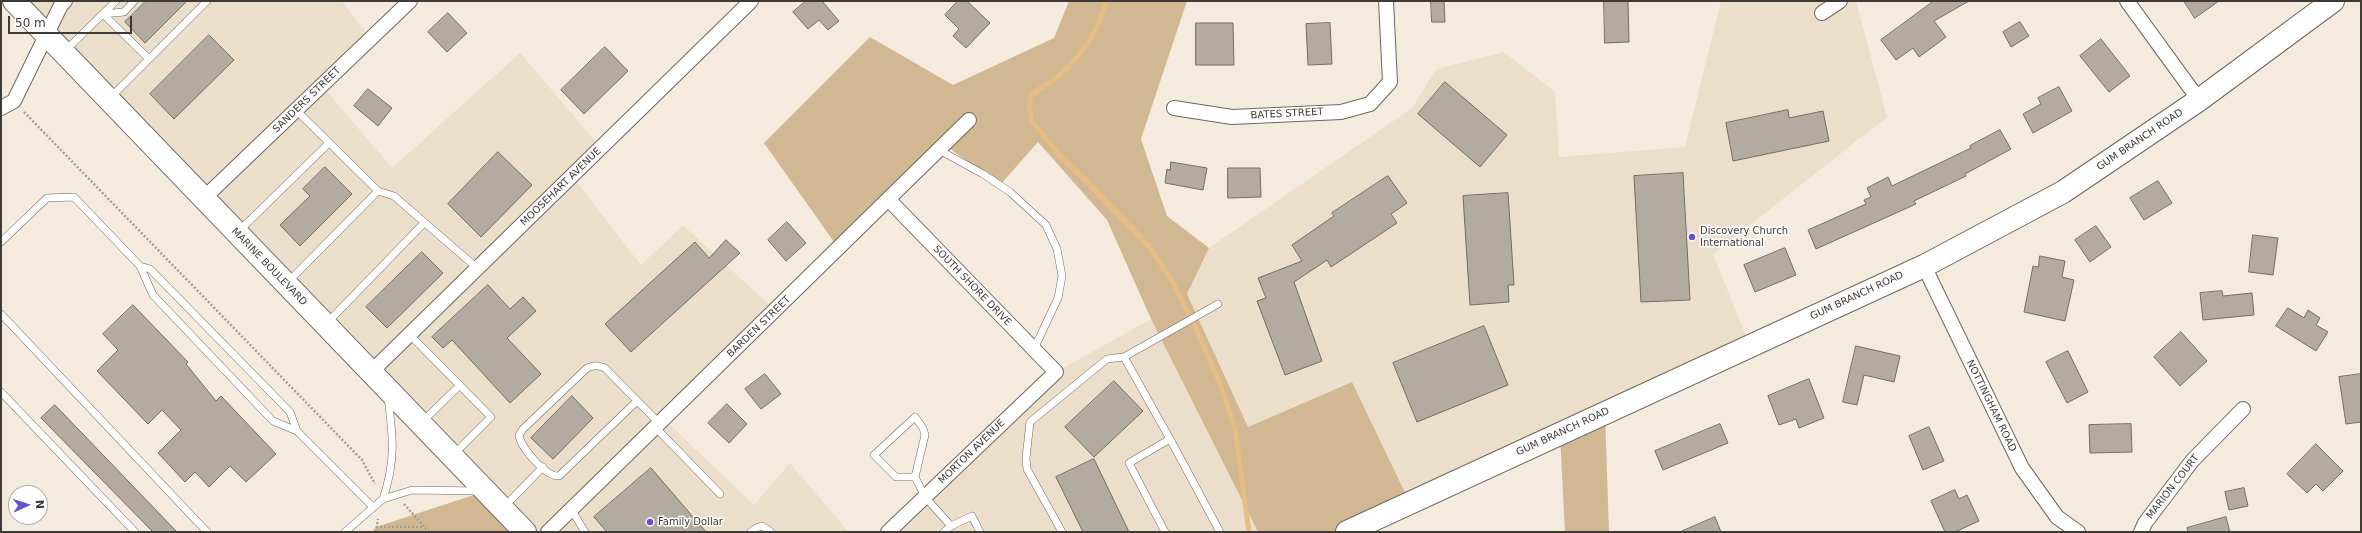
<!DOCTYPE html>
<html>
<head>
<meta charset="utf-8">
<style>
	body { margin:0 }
	#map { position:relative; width:2362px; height:533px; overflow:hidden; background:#f4ebde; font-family:"DejaVu Sans",sans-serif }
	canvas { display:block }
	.frame { position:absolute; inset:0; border:2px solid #3e3a35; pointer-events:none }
	.north { position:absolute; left:8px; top:485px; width:40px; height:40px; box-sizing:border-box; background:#fff; border:1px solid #b2b0ae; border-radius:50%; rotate:87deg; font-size:11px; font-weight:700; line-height:16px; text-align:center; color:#3e3a35 }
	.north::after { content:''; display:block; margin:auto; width:14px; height:18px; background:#6752cb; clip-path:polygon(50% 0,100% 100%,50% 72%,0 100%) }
	.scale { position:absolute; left:8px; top:16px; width:124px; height:18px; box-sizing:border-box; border:2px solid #3e3a35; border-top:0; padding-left:5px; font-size:12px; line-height:14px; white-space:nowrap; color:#3e3a35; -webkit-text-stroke:3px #fff; paint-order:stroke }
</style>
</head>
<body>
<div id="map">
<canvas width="2362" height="533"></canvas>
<div class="frame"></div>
<div class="north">N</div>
<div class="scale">50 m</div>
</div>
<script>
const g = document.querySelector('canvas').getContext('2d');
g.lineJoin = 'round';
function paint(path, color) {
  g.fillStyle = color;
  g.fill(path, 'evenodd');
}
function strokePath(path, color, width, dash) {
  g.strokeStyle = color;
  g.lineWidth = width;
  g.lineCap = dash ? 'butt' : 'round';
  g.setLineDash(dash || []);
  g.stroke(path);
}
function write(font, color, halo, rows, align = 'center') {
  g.font = font + ' "DejaVu Sans",sans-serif';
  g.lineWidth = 3;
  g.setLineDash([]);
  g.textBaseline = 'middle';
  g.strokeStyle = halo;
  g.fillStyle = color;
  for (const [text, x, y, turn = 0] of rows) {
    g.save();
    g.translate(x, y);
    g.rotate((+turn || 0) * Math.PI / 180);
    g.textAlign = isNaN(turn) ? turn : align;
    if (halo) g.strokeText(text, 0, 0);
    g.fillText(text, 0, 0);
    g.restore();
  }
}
const built = new Path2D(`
	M14 1H342L371 39 322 86 392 168 520 53 601 148 572 176 641 265 683 225 776 311 664 419 754 505 790 463 849 532H525Z
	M1721 1H1856L1887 117 1713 254 1750 346 1410 503 1352 382 1248 427 1187 294 1209 248 1412 108 1436 69 1504 52 1555 92 1559 157 1685 147Z
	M1151 319 1258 532H888L1056 372Z`);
const green = new Path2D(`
	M1069 1H1187L1141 139 1167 216 1209 248 1187 294 1248 427 1352 382 1410 503 1347 532H1258L1151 319 1107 220 1038 142 1000 185 945 145 839 249 764 143 870 37 953 85 1054 38Z
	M1605 413 1609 532H1565L1560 434Z
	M486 491 525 532H372L376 527Z`);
const stream = new Path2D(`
	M1106 1C1100 30 1077 62 1054 80 1046 85 1037 89 1031 96L1029 106 1032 121 1060 156 1080 175 1149 246 1173 283 1192 320 1221 386 1235 429 1249 532`);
const building = new Path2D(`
	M146 1H187L145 43 125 22Z
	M806 1H822L839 21 828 30 819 20 808 29 793 12Z
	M958 1H967L990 23 966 48 953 36 959 29 945 15Z
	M1431 1H1444L1445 22H1432Z
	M1604 1H1628L1629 42 1605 43Z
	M1934 1H1969L1934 21 1946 37 1919 57 1913 48 1896 60 1881 40Z
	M2184 1H2219L2195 18Z
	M448 13 467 33 447 52 428 32Z
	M2020 22 2029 36 2011 47 2003 32Z
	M1196 23H1233L1234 65H1196Z
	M1330 23 1332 64 1308 65 1306 24Z
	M209 35 234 60 174 119 150 94Z
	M2101 39 2130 76 2109 92 2080 56Z
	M605 47 628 71 584 114 561 90Z
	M1445 82 1507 135 1480 167 1418 114Z
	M2059 87 2072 111 2033 133 2023 114 2041 104 2038 98Z
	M368 89 392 108 378 126 354 106Z
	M1788 110 1789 118 1823 111 1829 141 1733 161 1726 123Z
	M2000 130 2011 149 1965 174 1966 176 1914 201 1916 204 1816 249 1808 230 1866 204 1864 200 1871 197 1867 188 1888 177 1892 186 1971 148 1970 146Z
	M498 152 532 185 481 237 448 204Z
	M1171 162 1207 168 1203 190 1165 183 1167 169 1170 170Z
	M325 167 352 194 300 246 280 225 310 196 303 189Z
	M1228 168H1260L1261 197 1228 198Z
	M1683 173 1690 300 1641 302 1634 176Z
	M1388 176 1407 203 1391 214 1397 223 1331 267 1327 260 1294 282 1322 361 1285 375 1257 301 1266 298 1258 278 1302 261 1292 245 1334 216 1332 213Z
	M2158 181 2172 203 2144 220 2130 198Z
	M1508 193 1514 285H1508L1509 302 1470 305 1463 196Z
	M787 222 806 243 786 261 768 240Z
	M2096 226 2111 247 2090 262 2075 240Z
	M2253 235 2278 238 2273 275 2249 272Z
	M726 240 740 253 631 352 605 324 695 242 709 258Z
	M1785 248 1796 275 1755 292 1744 265Z
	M422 252 443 273 387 328 366 307Z
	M2040 256 2065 261 2062 277 2074 280 2065 321 2024 312 2033 266 2038 267Z
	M488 285 510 309 523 297 536 311 507 338 541 374 510 403 452 340 443 348 432 337Z
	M2222 291 2223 296 2252 293 2254 315 2203 320 2200 293Z
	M133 305 188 362 186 364 216 401 221 396 276 454 246 482 230 466 209 487 195 472 185 482 158 453 181 430 162 410 148 424 97 371 118 350 103 334Z
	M2288 308 2304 318 2308 310 2320 318 2316 325 2328 332 2316 351 2276 326Z
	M1484 326 1508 385 1417 422 1393 363Z
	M2181 332 2207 361 2180 386 2154 357Z
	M1856 346 1900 356 1894 382 1864 375 1857 405 1843 402Z
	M2068 351 2088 392 2067 403 2046 362Z
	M765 374 781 394 761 409 745 389Z
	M2361 374V422L2346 424 2339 377Z
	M1809 379 1824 418 1799 428 1796 419 1779 425 1768 396Z
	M1114 381 1143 411 1094 457 1065 427Z
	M572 396 593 418 553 459 531 438Z
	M727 404 747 424 729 443 708 423Z
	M55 405 177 532H153L41 418Z
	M1720 424 1728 443 1663 470 1655 451Z
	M2131 424 2132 452 2090 453 2089 425Z
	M1929 427 1944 461 1923 470 1909 436Z
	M2316 444 2343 471 2323 491 2316 484 2307 493 2287 474Z
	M1094 459 1129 532H1083L1056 477Z
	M651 468 706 532H607L594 517Z
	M2244 488 2248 506 2229 510 2225 492Z
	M1955 490 1959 499 1967 495 1979 521 1955 532H1945L1931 501Z
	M1715 517 1721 532H1680Z
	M2226 517 2230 532H2188L2187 528Z`);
const path = new Path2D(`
	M24 112 362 460 375 484
	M404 504 429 532
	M376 527H424
	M376 532 378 519`);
const service = new Path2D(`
	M103 14 149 59
	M103 14 124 12 134 1
	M65 51 116 1
	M110 98 207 1
	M296 110 378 191 394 196 477 268
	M939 150 983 174 1010 192 1046 225 1057 249 1062 276 1058 298 1034 349
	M238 232 329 143
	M1 242 47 198 74 197 140 266 153 295 273 421 297 431 373 507
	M140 266 150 269 290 412 297 431
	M287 283 378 191
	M1 314 207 532
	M327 323 424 223
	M409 334 491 417 453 455
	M1124 357 1218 304
	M1 392 135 532
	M637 401 559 476C546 477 520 447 519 435L523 429 587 368C594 365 598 365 605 368L659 423
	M422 422 460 385
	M656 428 720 494
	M1170 439 1220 532
	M915 477H896L874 455 915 417 923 428 925 435 915 477 925 497 951 526
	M383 499C396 460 393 437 388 397
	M504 507 543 467
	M571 509 585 532
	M345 532 383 499 412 490 480 491
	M751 532 756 528 762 526 771 532
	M944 532 951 526 972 516 980 532
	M1062 532 1027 469 1026 458 1030 422 1107 359 1124 357 1170 439 1129 463 1165 532`);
const minor = new Path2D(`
	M2127 1 2199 100
	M1822 13 1840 1
	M1 108 14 101 61 5 65 1
	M1174 108 1232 117 1341 112 1370 104 1390 82 1386 1
	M203 199 410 1
	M1924 266 2022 468 2057 517 2078 532
	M371 372 751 1
	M548 532 969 120
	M888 532 1056 372 889 200
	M2141 532 2145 523 2192 461 2243 409`);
const primary = new Path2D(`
	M14 1 525 532
	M1347 532 1924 266 2063 192 2199 100 2333 1`);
const markers = [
	[1692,237,4,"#6752cb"],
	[650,522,4,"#6752cb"]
];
const streetNames = [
	["SANDERS STREET",307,100,-44],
	["BATES STREET",1287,114,-3],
	["GUM BRANCH ROAD",2140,140,-34],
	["MOOSEHART AVENUE",561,187,-44],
	["MARINE BOULEVARD",269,267,46],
	["SOUTH SHORE DRIVE",972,286,46],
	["GUM BRANCH ROAD",1857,296,-25],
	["BARDEN STREET",759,327,-44],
	["NOTTINGHAM ROAD",1991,406,64],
	["GUM BRANCH ROAD",1563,432,-25],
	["MORTON AVENUE",972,452,-44],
	["MARION COURT",2173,487,-52]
];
const poiNames = [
	["Discovery Church",1700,231],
	["International",1700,243],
	["Family Dollar",658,522]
];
paint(built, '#ebdfcb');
paint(green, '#d1b892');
strokePath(stream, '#e5be84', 5);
paint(building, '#b3ab9f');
strokePath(building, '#756d62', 1);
strokePath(service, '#6f675d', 8);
strokePath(minor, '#6f675d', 16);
strokePath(primary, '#6f675d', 24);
strokePath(path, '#a59e94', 2.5, [2, 2]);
strokePath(service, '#fff', 7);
strokePath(minor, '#fff', 14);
strokePath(primary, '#fff', 22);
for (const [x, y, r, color] of markers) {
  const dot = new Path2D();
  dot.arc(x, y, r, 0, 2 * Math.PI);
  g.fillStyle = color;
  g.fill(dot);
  strokePath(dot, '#fff', 1.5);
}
write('10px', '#3e3a35', '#fff', streetNames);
write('10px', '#3e3a35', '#fff', poiNames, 'left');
</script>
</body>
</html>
